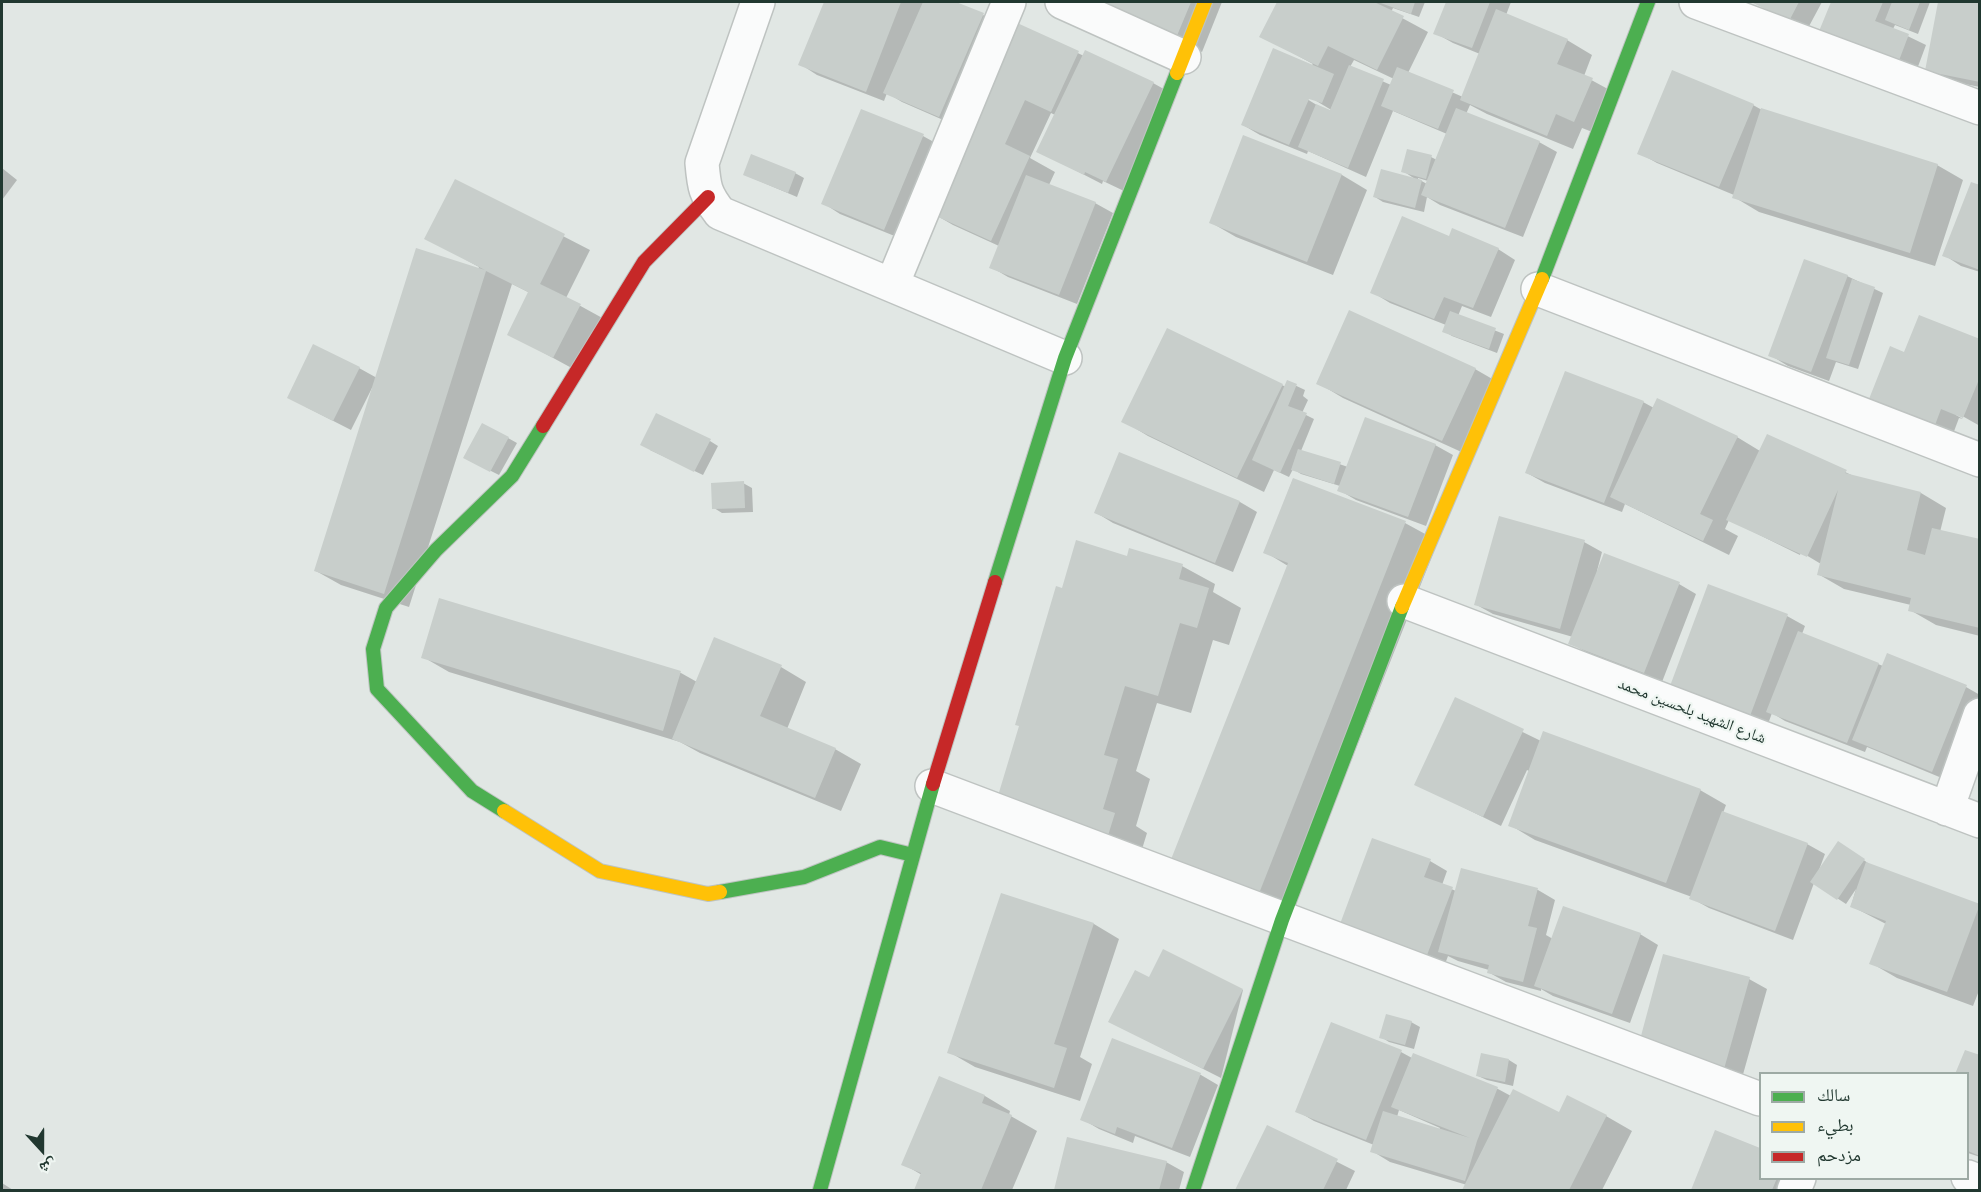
<!DOCTYPE html>
<html>
<head>
<meta charset="utf-8">
<style>
	body { margin:0 }
	#map { position:relative; width:1981px; height:1192px; overflow:hidden; background:#e1e7e4; font-family:Mulish,"Noto Naskh Arabic",sans-serif }
	canvas { display:block }
	.frame { position:absolute; inset:0; border:3px solid #213830; pointer-events:none }
	.legend { position:absolute; left:1759px; top:1072px; width:210px; height:108px; box-sizing:border-box; background:#eff6f2; border:2px solid #9daaa4; margin:0; padding:8px 10px; list-style:none; font-size:18px; color:#213830 }
	.legend li { display:flex; align-items:center; gap:12px; height:30px }
	.legend b { width:30px; border:2px solid #9daaa4 }
	.north { position:absolute; left:12px; top:1120px; width:60px; height:60px; -webkit-text-stroke:4px #eff6f2; paint-order:stroke; rotate:159deg; font-size:16px; font-weight:700; line-height:24px; text-align:center; color:#213830 }
	.north::after { content:''; display:block; margin:auto; width:21px; height:27px; background:#213830; clip-path:polygon(50% 0,100% 100%,50% 72%,0 100%) }
</style>
</head>
<body>
<div id="map">
<canvas width="1981" height="1192"></canvas>
<div class="frame"></div>
<ul class="legend">
<li><b style="height:8px;background:#4caf50"></b>سالك</li>
<li><b style="height:8px;background:#ffc107"></b>بطيء</li>
<li><b style="height:8px;background:#c62828"></b>مزدحم</li>
</ul>
<div class="north">ش</div>
</div>
<script>
const g = document.querySelector('canvas').getContext('2d');
g.lineJoin = 'round';
function paint(path, color) {
  g.fillStyle = color;
  g.fill(path, 'evenodd');
}
function strokePath(path, color, width, dash) {
  g.strokeStyle = color;
  g.lineWidth = width;
  g.lineCap = dash ? 'butt' : 'round';
  g.setLineDash(dash || []);
  g.stroke(path);
}
function write(font, color, halo, rows, align = 'center') {
  g.font = font + ' Mulish,"Noto Naskh Arabic",sans-serif';
  g.lineWidth = 4.5;
  g.setLineDash([]);
  g.textBaseline = 'middle';
  g.strokeStyle = halo;
  g.fillStyle = color;
  for (const [text, x, y, turn = 0] of rows) {
    g.save();
    g.translate(x, y);
    g.rotate((+turn || 0) * Math.PI / 180);
    g.textAlign = isNaN(turn) ? turn : align;
    if (halo) g.strokeText(text, 0, 0);
    g.fillText(text, 0, 0);
    g.restore();
  }
}
const shadow = new Path2D(`
	M825 2H952L983 15 1001 25 957 126 902 102 887 93 884 101 817 75 800 64Z
	M1093 2H1222L1202 52Z
	M1278 2H1425L1419 17 1393 8 1391 12 1428 32 1408 73 1463 97 1480 54 1453 43 1435 33 1447 2H1511L1506 15 1567 40 1592 55 1584 76 1617 94 1600 135 1582 128 1573 149 1487 114 1470 105 1466 114 1539 142 1557 152 1523 237 1440 205 1427 197 1424 212 1383 202 1375 197 1415 179 1403 171 1431 157 1437 160 1447 134 1393 111 1366 177 1308 151 1307 154 1260 135 1243 125 1313 64 1261 36ZM1354 60 1394 79 1391 85 1350 67ZM1303 93 1333 111 1325 110 1302 96ZM1418 178 1428 181 1427 184 1418 179Z
	M1754 2H1822L1807 30Z
	M1832 2H1930L1918 34 1895 25 1893 29 1926 45 1913 80 1817 40Z
	M1940 2H1980V87L1944 80 1926 70Z
	M1016 24 1084 56 1153 83 1171 93 1124 191 1103 181 1102 184 1038 151 1055 115 1051 113 1030 158 1055 172 1049 185 1095 203 1113 213 1077 304 1008 277 991 267 999 246 953 225 927 210Z
	M1753 105 1762 110 1937 165 1963 180 1935 266 1759 212 1734 197V195L1657 163 1639 153Z
	M923 136 941 146 902 239 840 214 823 203Z
	M1244 137 1342 175 1367 190 1333 275 1236 237 1210 222Z
	M2 168 17 180 2 200Z
	M795 173 804 178 797 197 745 175Z
	M456 181 590 250 566 298 606 320 579 372 509 334 530 293 512 284 409 607 341 585 316 571 373 389 372 388 351 430 306 407 359 368 377 378 478 269 479 267 426 238Z
	M1980 187V272L1961 266 1944 255Z
	M1449 238 1498 249 1515 260 1491 317 1462 306 1458 316 1504 334 1497 353 1452 336 1444 331 1446 325 1390 303 1372 292Z
	M1847 276 1883 293 1858 369 1836 362 1829 381 1788 366 1770 355Z
	M1167 330 1286 387 1288 382 1305 390 1303 396 1308 400 1302 413 1314 419 1301 451 1348 467 1435 445 1453 455 1426 526 1356 500 1339 490 1340 486 1301 474 1293 469 1289 477 1274 470 1264 492 1148 436 1123 421Z
	M1980 341V426L1957 413 1956 415 1963 419 1959 418 1953 434 1889 409 1871 399 1905 354Z
	M1475 369 1501 384 1468 455 1343 398 1318 383Z
	M1643 402 1654 408 1737 437 1760 451 1767 436 1858 478 1921 493 1946 508 1940 532 1980 541V636L1936 625 1910 610 1911 605 1844 589 1818 574 1821 564 1801 552 1800 555 1729 520 1725 529 1738 536 1729 555 1625 504 1622 512 1545 483 1527 473Z
	M508 438 517 443 499 475 473 462Z
	M710 441 718 446 703 475 650 450Z
	M1120 454 1240 502 1257 512 1233 572 1113 523 1095 512Z
	M1293 479 1405 523 1438 541 1289 918 1202 885 1288 566 1265 552Z
	M743 483 752 488 753 512 722 513 714 508Z
	M1584 542 1602 552 1597 571 1679 584 1696 594 1662 682 1588 653 1570 643 1573 637 1493 614 1475 604Z
	M1128 558 1182 566 1215 584 1213 592 1241 608 1229 645 1213 640 1191 713 1157 703 1136 771 1150 779 1136 826 1147 833 1139 859 1028 826 1063 590Z
	M440 599 681 673 697 682 781 667 806 682 787 729 835 749 861 764 841 811 700 753 680 742 449 672 423 657Z
	M1787 616 1805 626 1802 634 1883 666 1966 687 1980 695V707L1949 781 1867 747 1865 752 1785 721 1772 713 1768 724 1689 695Z
	M1455 699 1541 741 1700 790 1726 805 1723 813 1807 844 1825 854 1819 870 1847 848 1872 866 1980 906V988L1973 1006 1897 978 1871 963 1886 924 1851 906 1856 889 1846 904 1814 883 1793 940 1709 908 1691 898 1692 897 1535 840 1510 825 1529 771 1527 770 1501 826 1416 784Z
	M1430 861 1447 871 1442 885 1456 891 1462 870 1538 890 1555 900 1546 935 1553 939 1640 934 1658 945 1630 1023 1553 996 1541 989V991L1506 982 1488 972 1489 970 1458 961 1448 956 1445 964 1359 933Z
	M1002 894 1094 924 1119 939 1080 1057 1092 1064 1080 1101 975 1067 949 1052Z
	M1149 979 1243 990 1221 1078 1110 1022Z
	M1749 979 1767 989 1742 1078 1657 1056Z
	M1411 1022 1420 1027 1414 1049 1389 1042 1381 1037Z
	M1112 1040 1201 1075 1218 1085 1190 1157 1135 1136 1133 1143 1099 1129 1082 1119Z
	M1401 1052 1412 1058 1414 1055 1498 1089 1511 1096 1560 1114 1606 1116 1632 1131 1602 1190H1464L1467 1185 1390 1162 1372 1151 1374 1145 1314 1121 1297 1111ZM1399 1110 1440 1128 1439 1130 1397 1117Z
	M1980 1057V1157L1968 1153V1074Z
	M1509 1060 1517 1065 1513 1086 1487 1080 1478 1076Z
	M939 1078 985 1096 1010 1111 1009 1115 1037 1131 1012 1190H915L922 1175 903 1164Z
	M1268 1127 1355 1171 1346 1190H1237Z
	M1716 1132 1760 1150V1178H1798L1793 1190H1692Z
	M1068 1139 1166 1162 1184 1172 1179 1190H1055Z
	M2 1183 13 1190H2Z`);
const building = new Path2D(`
	M824 2H901L866 92 798 65Z
	M923 2H956L984 13 939 117 883 93Z
	M1092 2H1191L1176 38Z
	M1277 2H1374L1404 16 1377 70 1328 46 1318 66 1259 37Z
	M1378 2H1415L1411 14Z
	M1446 2H1490L1472 48 1433 34Z
	M1751 2H1799L1789 21Z
	M1831 2H1883L1875 21 1909 34 1895 71 1815 41Z
	M1892 2H1920L1909 30 1885 20Z
	M1938 2H1980V82L1925 71Z
	M1496 9 1568 39 1557 64 1593 78 1574 122 1556 114 1547 136 1460 100Z
	M1015 22 1079 51 1051 112 1025 100 1005 144 1030 156 991 241 925 211Z
	M1273 48 1334 74 1322 103 1309 99 1289 145 1241 125Z
	M1085 50 1154 82 1106 182 1085 172 1084 175 1036 152Z
	M1349 65 1384 79 1348 168 1298 147 1316 104 1330 110Z
	M1397 67 1454 90 1438 129 1381 106Z
	M1672 70 1754 104 1719 187 1637 154Z
	M1456 108 1540 141 1505 228 1421 195Z
	M1761 108 1938 164 1910 253 1732 198Z
	M861 109 924 134 884 230 821 204Z
	M1243 135 1342 174 1307 262 1209 223Z
	M1407 149 1432 155 1426 179 1401 172Z
	M751 154 796 172 788 193 743 175Z
	M1381 169 1422 180 1415 208 1373 197Z
	M1026 175 1096 202 1059 295 989 268Z
	M455 179 565 234 540 284 581 304 553 358 507 335 528 292 486 271 384 594 314 571 416 248 485 270 424 239Z
	M1971 182 1980 185V270L1942 256Z
	M1402 216 1449 236 1452 228 1499 248 1473 308 1444 297 1434 319 1370 293Z
	M1804 259 1848 275 1811 372 1768 356Z
	M1852 279 1875 287 1849 365 1826 358Z
	M1349 310 1476 368 1442 441 1316 384Z
	M1450 311 1496 328 1489 349 1442 332Z
	M1919 315 1980 339V377L1963 418 1941 409 1935 425 1869 399 1890 346 1904 352Z
	M1167 328 1283 384 1237 478 1121 422Z
	M313 344 360 367 333 421 287 398Z
	M1565 371 1644 401 1604 503 1525 473Z
	M1287 380 1297 384 1288 406 1307 413 1280 473 1252 460Z
	M1657 398 1738 436 1700 514 1713 520 1703 541 1610 497Z
	M656 413 711 439 694 472 640 445Z
	M1365 417 1436 444 1408 517 1337 491Z
	M482 423 509 437 490 472 463 458Z
	M1767 434 1847 470 1845 473 1921 492 1907 550 1925 555 1932 528 1980 539V628L1908 611 1911 598 1817 575 1838 490 1807 557 1726 520Z
	M1298 449 1341 462 1334 484 1291 470Z
	M1119 452 1240 501 1215 563 1094 513Z
	M1293 478 1406 521 1256 901 1168 867 1288 563 1263 553Z
	M744 481 745 508 712 509 711 483Z
	M1499 516 1585 540 1560 629 1474 605Z
	M1076 540 1127 556 1129 548 1183 564 1179 579 1209 588 1197 628 1180 623 1158 696 1125 686 1104 755 1118 759 1103 809 1115 813 1106 842 994 809 1019 726 1015 725 1056 586 1062 588Z
	M1604 553 1680 582 1644 673 1568 644Z
	M1708 584 1788 614 1750 716 1670 686Z
	M439 598 681 671 663 731 421 658Z
	M1798 631 1879 663 1847 743 1766 712Z
	M714 637 782 665 760 716 836 748 815 798 672 739Z
	M1887 653 1967 685 1932 772 1852 740Z
	M1455 697 1524 729 1483 817 1414 785Z
	M1543 731 1701 789 1666 883 1508 826Z
	M1722 811 1808 843 1775 931 1689 899Z
	M1372 838 1431 859 1424 877 1453 887 1427 955 1340 924Z
	M1838 841 1865 859 1837 900 1810 882Z
	M1866 862 1980 904 1947 992 1869 964 1886 921 1850 907Z
	M1461 868 1538 888 1528 926 1537 928 1523 982 1487 973 1489 965 1438 952Z
	M1001 893 1094 923 1054 1044 1067 1048 1054 1088 947 1053Z
	M1563 906 1641 933 1612 1014 1534 986Z
	M1163 949 1243 989 1203 1069 1108 1022 1135 970 1149 977Z
	M1663 954 1750 977 1724 1069 1638 1047Z
	M1386 1014 1412 1021 1405 1045 1379 1038Z
	M1331 1022 1402 1050 1366 1140 1295 1112Z
	M1112 1038 1201 1073 1172 1148 1117 1127 1115 1134 1080 1120Z
	M1965 1050 1980 1055V1156L1968 1151V1074H1955Z
	M1413 1053 1498 1087 1477 1141 1465 1181 1370 1152 1383 1111 1470 1138 1391 1107Z
	M1481 1053 1509 1059 1505 1082 1476 1076Z
	M939 1076 985 1095 982 1103 1012 1115 981 1190H914L921 1173 901 1165Z
	M1513 1089 1559 1112 1567 1095 1607 1115 1569 1190H1462Z
	M1267 1125 1338 1159 1323 1190H1235Z
	M1715 1130 1760 1148V1178H1777L1772 1190H1691Z
	M1067 1137 1167 1161 1159 1190H1054Z`);
const street = new Path2D(`
	M758 2 702 163C704 187 705 194 720 213L1065 358
	M1062 2 1184 57
	M1696 2 1980 108
	M892 285 1009 2
	M1538 289 1980 460
	M1404 601 1980 821
	M932 786 1760 1099
	M1947 809 1980 715
	M1968 1177 1980 1182
	M1794 1190 1799 1178`);
const fast = new Path2D(`
	M1542 279 1648 2
	M995 582 1065 358 1177 73
	M504 811 472 791 377 689 373 649 386 608 436 550 512 476 543 426
	M720 892 804 877 880 847 913 855
	M820 1190 933 784
	M1193 1190 1282 920 1402 607`);
const slow = new Path2D(`
	M1177 73 1205 2
	M1402 607 1542 279
	M504 811 600 871 708 894 720 892`);
const jam = new Path2D(`
	M543 426 644 262 708 197
	M933 784 995 582`);
const streetNames = [
	["شارع الشهيد بلحسين محمد",1692,711,21]
];
paint(shadow, '#0003');
paint(building, '#c8cecb');
strokePath(street, '#bec3c1', 36);
strokePath(fast, '#bec4c1', 16);
strokePath(slow, '#bec4c1', 16);
strokePath(jam, '#bec4c1', 16);
strokePath(street, '#fafbfb', 33);
strokePath(fast, '#4caf50', 14);
strokePath(slow, '#ffc107', 14);
strokePath(jam, '#c62828', 14);
write('16px', '#213830', '#eff6f2', streetNames);
</script>
</body>
</html>
